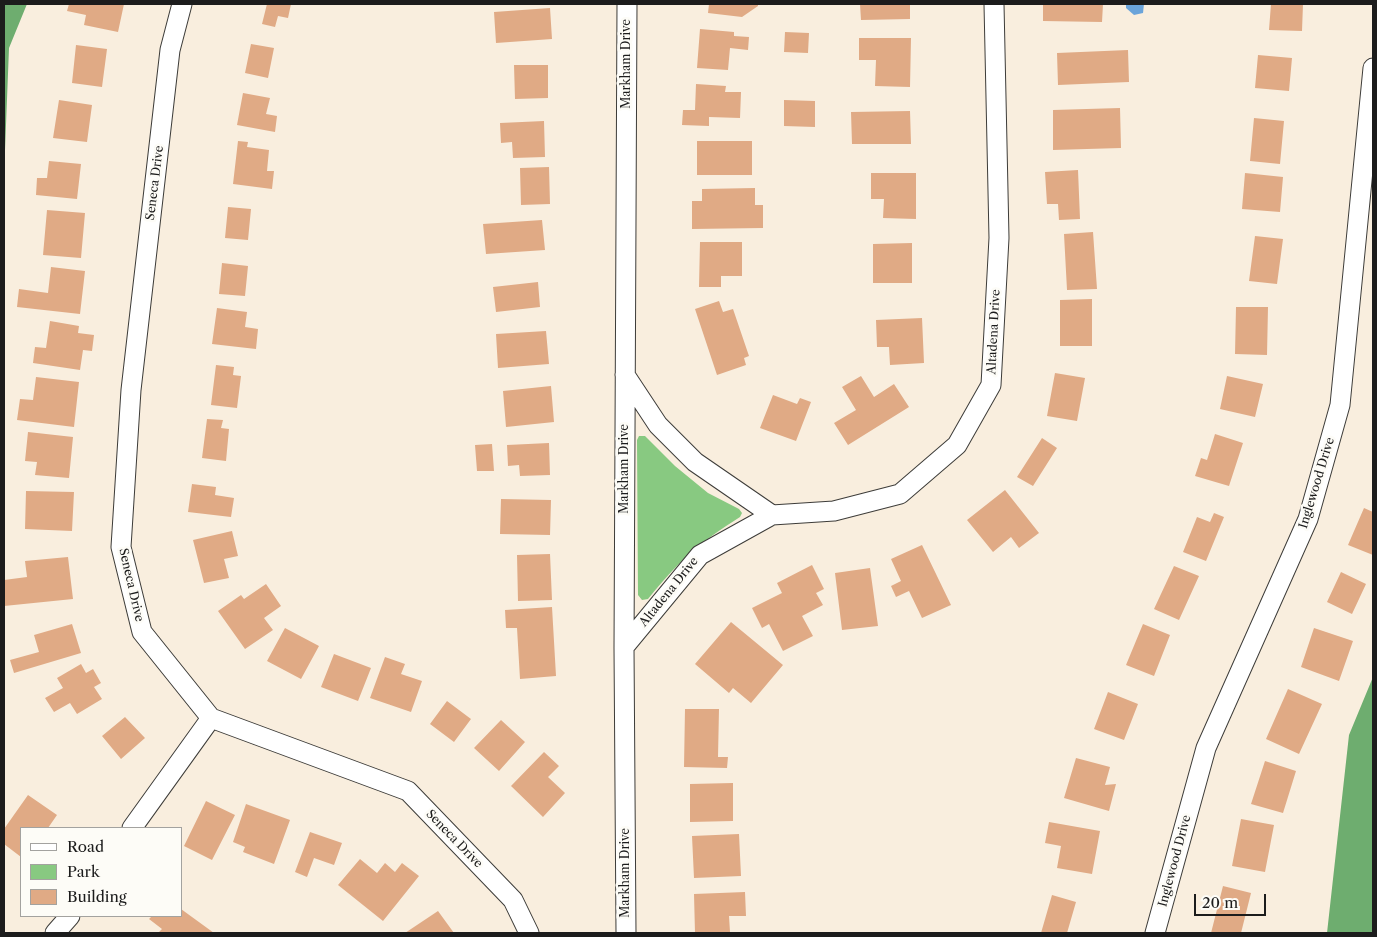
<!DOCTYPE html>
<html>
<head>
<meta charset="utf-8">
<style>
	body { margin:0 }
	#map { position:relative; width:1377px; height:937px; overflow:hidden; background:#f9eede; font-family:"Libre Caslon Text",serif }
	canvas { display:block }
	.frame { position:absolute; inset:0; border:5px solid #1c1c1c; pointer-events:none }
	.legend { position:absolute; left:20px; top:827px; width:162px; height:90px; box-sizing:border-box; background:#fdfcf7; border:1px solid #a3a29f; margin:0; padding:6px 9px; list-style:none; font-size:15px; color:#1c1c1c }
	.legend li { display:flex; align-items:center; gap:10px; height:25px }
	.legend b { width:25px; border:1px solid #a3a29f }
	.scale { position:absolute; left:1194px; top:894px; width:72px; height:22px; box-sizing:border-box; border:2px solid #1c1c1c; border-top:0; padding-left:6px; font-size:15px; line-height:18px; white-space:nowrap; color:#1c1c1c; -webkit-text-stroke:4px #fdfcf7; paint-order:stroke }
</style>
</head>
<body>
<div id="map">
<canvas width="1377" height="937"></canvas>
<div class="frame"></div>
<ul class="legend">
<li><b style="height:6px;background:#fff"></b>Road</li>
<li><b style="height:14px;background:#88c981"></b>Park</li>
<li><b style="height:14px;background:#e0aa85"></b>Building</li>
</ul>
<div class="scale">20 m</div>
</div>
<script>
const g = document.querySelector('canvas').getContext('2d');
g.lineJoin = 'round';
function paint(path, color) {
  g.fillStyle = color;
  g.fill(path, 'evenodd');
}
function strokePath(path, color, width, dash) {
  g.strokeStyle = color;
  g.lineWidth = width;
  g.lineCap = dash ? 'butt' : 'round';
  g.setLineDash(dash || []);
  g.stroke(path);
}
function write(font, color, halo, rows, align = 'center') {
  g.font = font + ' "Libre Caslon Text",serif';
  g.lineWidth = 5;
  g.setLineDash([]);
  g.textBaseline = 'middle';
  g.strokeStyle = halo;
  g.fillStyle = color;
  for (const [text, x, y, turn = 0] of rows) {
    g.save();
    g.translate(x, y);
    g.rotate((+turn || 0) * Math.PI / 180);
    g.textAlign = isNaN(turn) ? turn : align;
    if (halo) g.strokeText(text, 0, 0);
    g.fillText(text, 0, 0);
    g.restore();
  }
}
const green = new Path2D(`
	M639 436H645L675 466 708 493 739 509 742 513 740 517C700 542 677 563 648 599L642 600 638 595 637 440Z`);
const forest = new Path2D(`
	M4 4H27L9 48 4 176Z
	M1373 677V933H1327L1349 735Z`);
const water = new Path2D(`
	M1126 4H1144L1143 13 1134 15 1126 8Z`);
const building = new Path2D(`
	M69 4H124L118 32 84 25 86 15 67 11Z
	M267 4H291L288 18 278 16 275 27 262 24Z
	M709 4H758V6L742 17 708 13Z
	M860 4H910V19L861 20Z
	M1043 4H1103L1102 22 1043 21Z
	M1271 4H1303L1302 31 1269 30Z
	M550 8 552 39 496 43 494 12Z
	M700 29 734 32V36L749 37 748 50 730 48 728 70 697 68Z
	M785 32 809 33 808 53 784 52Z
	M859 38H911L910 87 875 86 876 60H859Z
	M251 44 274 48 268 78 245 73Z
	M76 45 107 49 102 87 72 83Z
	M1128 50 1129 82 1058 85 1057 53Z
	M1258 55 1292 58 1289 91 1255 88Z
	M514 65H548V98L515 99Z
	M696 84 726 86 725 92H741L740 118 709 117V126L682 125 683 110H695Z
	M243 93 270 98 266 114 277 116 275 132 237 125Z
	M59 100 92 105 87 142 53 138Z
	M784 100 815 101V127L784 126Z
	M1120 108 1121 148 1053 150V110Z
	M910 111 911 144H852L851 112Z
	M1254 118 1284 121 1280 164 1250 161Z
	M544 121 545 157 513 158 512 142 501 143 500 123Z
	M238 141 248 142 247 147 269 150 267 171H274L272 189 233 184Z
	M697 141H752V175H697Z
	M49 161 81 164 77 199 36 195 37 178H47Z
	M549 167 550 204 521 205 520 168Z
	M1078 170 1080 219 1059 220 1058 204H1047L1045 172Z
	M871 173H916V219L883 218 884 199H871Z
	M1245 173 1283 177 1280 212 1242 209Z
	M755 188V205H763V228L692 229V201H702V189Z
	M228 207 251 209 248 240 225 238Z
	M47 210 85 213 81 258 43 255Z
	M542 220 545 250 486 254 483 224Z
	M1093 232 1097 289 1067 290 1064 234Z
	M1255 236 1283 239 1277 284 1249 281Z
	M700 242H742V276H721V287H699Z
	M912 243V283H873V244Z
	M222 263 248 266 245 296 219 294Z
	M51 267 85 271 80 314 17 307 19 289 48 293Z
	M538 282 540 307 496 312 493 287Z
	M1092 299V346H1060V300Z
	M719 301 723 312 733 309 749 356 744 358 746 365 717 375 695 309Z
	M1236 307H1268L1267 355 1235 354Z
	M217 308 247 312 245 327 258 329 256 349 212 344Z
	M922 318 924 363 890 365 889 347H877L876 320Z
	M50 321 79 326 78 333 94 335 92 351 83 350 80 370 33 363 35 347 46 348Z
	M546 331 549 364 498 368 496 334Z
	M216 365 234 367 233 375 241 376 237 408 211 405Z
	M1055 373 1085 378 1077 421 1047 416Z
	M861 376 874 397 894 384 909 407 848 445 834 423 856 410 842 387Z
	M1227 376 1263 384 1255 417 1220 409Z
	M36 377 79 382 74 427 17 420 20 399 33 400Z
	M551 386 554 422 506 427 503 391Z
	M773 395 797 404 800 398 811 402 796 441 760 428Z
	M207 419 223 420 221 428 229 429 226 461 202 458Z
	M28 432 73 437 69 478 35 475 37 462 25 461Z
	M1215 434 1243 443 1229 486 1195 476 1201 458 1207 460Z
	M1042 438 1057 448 1033 486 1017 477Z
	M549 443 550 475 520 476 519 465 508 466 507 445Z
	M492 444 494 471H477L475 445Z
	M192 484 216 487 215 495 234 498 231 517 188 512Z
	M1005 490 1039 533 1019 548 1011 537 993 552 967 520Z
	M26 491 74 492 72 531 25 529Z
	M501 499 551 500 550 535 500 534Z
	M1364 508 1373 512V555L1348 545Z
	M1214 513 1224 517 1206 561 1183 552 1197 517 1210 522Z
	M232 531 238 556 224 559 229 578 204 583 193 540Z
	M922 545 951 605 922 618 909 591 896 597 891 586 901 581 891 559Z
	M550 554 552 600 518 601 517 555Z
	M68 557 73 599 4 606V580L27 577 25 561Z
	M812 565 824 589 816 593 823 605 802 616 813 636 783 651 769 624 762 628 752 608 782 593 777 583Z
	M1174 566 1199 576 1179 620 1154 609Z
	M870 568 878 626 842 630 835 573Z
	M1341 572 1366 584 1352 614 1327 602Z
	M266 584 281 606 264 618 273 630 245 649 218 611 241 595 244 599Z
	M552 607 556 676 520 679 517 628H506L505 610Z
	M731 622 783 665 751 703 733 688 729 693 695 664Z
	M72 624 81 653 14 673 10 660 39 652 34 635Z
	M1143 624 1170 635 1154 676 1126 665Z
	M285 628 319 646 301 679 267 661Z
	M1314 628 1353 641 1339 681 1301 667Z
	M334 654 371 668 358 701 321 687Z
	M385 657 405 664 401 674 422 681 411 712 370 698Z
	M81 664 86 673 93 669 101 683 94 687 102 699 77 714 70 703 54 712 45 698 63 688 57 678Z
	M1288 689 1322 704 1299 754 1266 739Z
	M1108 692 1138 704 1124 740 1094 729Z
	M447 701 471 719 454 742 430 724Z
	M685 709H719L718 757H728L727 768 684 767Z
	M125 717 145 738 121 759 102 736Z
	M501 720 525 742 499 771 474 748Z
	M544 752 559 766 548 777 565 793 543 817 511 786Z
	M1076 758 1110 767 1105 785 1116 784 1109 811 1064 798Z
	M1265 761 1296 771 1283 813 1251 804Z
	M733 783V821L690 822V784Z
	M28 795 57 815 48 828H21V857L4 844V829Z
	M206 801 235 815 212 860 184 846Z
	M246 804 290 820 274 864 243 852 245 847 233 842Z
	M1241 819 1274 825 1265 872 1232 866Z
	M1049 822 1100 831 1092 874 1057 868 1061 846 1045 843Z
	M310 832 342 843 334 865 314 858 307 877 295 872Z
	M739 834 741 876 694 878 692 836Z
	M360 859 377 873 385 863 395 872 402 863 419 876 383 921 338 885Z
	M1223 886 1251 893 1241 933H1211Z
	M745 892 746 916H729L730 932 695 933 694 894Z
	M1052 895 1076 902 1067 933H1041Z
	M181 909 214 933H158L162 929 149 919 152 916H181Z
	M438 911 454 933H405Z`);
const street = new Path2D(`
	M182 4 170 50 131 390 121 547 142 632 211 718 408 791 513 900 529 933
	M625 375 658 425 695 462 772 515 834 511 900 494 957 445 991 385 999 238 994 4
	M624 647 700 555 772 515
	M132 828 211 718
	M55 933 70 916
	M626 933 624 647 627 4
	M1155 933 1206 748 1308 519 1340 405 1373 68`);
const streetNames = [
	["Markham Drive",627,64,-90],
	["Seneca Drive",155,183,-83],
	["Altadena Drive",994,332,-87],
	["Markham Drive",625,469,-90],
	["Inglewood Drive",1317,483,-73],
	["Seneca Drive",131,585,77],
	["Altadena Drive",669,592,-51],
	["Seneca Drive",454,839,46],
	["Inglewood Drive",1175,861,-75],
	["Markham Drive",626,873,-90]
];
paint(green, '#88c981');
paint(forest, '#6ead6f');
paint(water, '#6ba4da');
paint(building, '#e0aa85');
strokePath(street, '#3d3c39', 21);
strokePath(street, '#fff', 19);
write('12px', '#1c1c1c', '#fdfcf7', streetNames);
</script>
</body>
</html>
